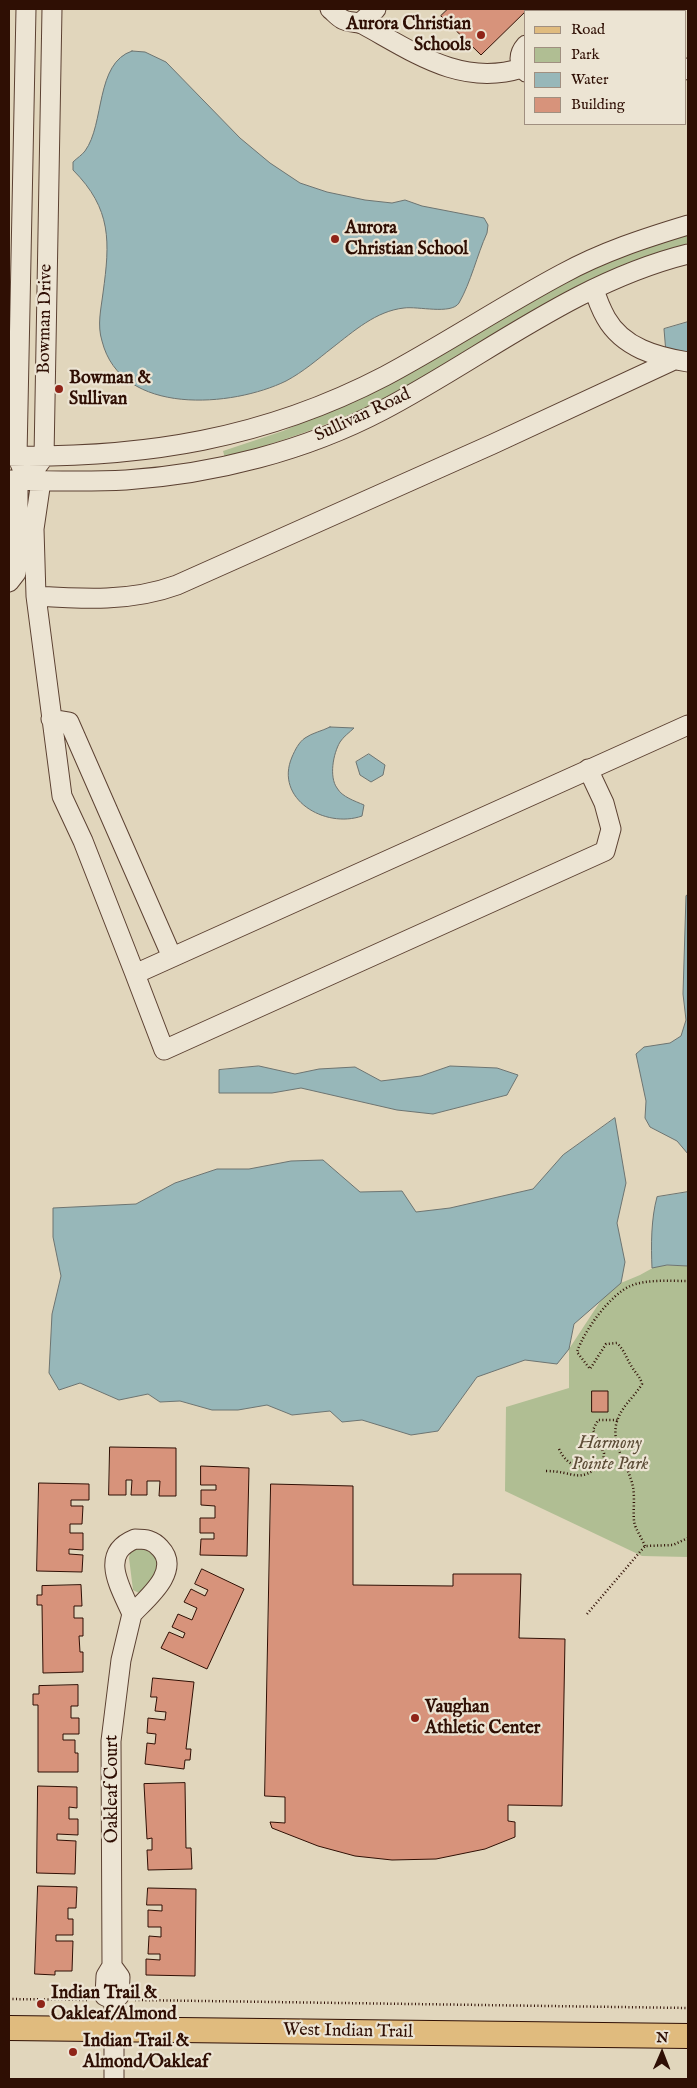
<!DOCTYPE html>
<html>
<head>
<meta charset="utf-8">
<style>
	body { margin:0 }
	#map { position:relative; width:697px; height:2088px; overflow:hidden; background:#e1d6bc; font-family:"IM FELL English",serif }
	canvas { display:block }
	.frame { position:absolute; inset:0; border:10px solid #2f0f04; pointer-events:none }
	.legend { position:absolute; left:524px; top:10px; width:162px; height:115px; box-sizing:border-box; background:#ece4d3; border:1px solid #a08f80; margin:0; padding:6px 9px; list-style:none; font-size:15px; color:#2f0f04 }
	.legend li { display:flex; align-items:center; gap:10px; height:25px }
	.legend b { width:25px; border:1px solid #a08f80 }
	.north { position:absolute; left:637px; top:2028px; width:50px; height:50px; -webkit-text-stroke:4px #ece4d3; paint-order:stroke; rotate:1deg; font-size:14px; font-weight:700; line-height:20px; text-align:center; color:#2f0f04 }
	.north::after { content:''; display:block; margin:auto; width:18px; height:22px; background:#2f0f04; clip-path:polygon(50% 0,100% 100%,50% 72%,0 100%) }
</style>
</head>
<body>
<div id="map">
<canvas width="697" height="2088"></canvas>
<div class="frame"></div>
<ul class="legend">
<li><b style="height:6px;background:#e0bb7e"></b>Road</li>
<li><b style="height:14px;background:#b0be93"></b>Park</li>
<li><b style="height:14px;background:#97b7b9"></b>Water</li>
<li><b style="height:14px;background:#d7937b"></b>Building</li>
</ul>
<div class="north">N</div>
</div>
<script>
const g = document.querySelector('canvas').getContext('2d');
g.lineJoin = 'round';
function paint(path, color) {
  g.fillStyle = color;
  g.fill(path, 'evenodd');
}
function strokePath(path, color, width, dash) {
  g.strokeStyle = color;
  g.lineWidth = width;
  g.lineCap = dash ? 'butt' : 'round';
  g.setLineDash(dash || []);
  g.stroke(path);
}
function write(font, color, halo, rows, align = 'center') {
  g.font = font + ' "IM FELL English",serif';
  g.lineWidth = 4.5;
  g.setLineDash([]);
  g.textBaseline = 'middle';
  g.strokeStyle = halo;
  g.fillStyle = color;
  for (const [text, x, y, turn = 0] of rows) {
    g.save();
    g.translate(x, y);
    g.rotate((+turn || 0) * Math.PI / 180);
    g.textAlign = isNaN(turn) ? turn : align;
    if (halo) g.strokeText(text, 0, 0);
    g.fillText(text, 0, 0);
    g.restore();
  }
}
const green = new Path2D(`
	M688 234V243C632 264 576 289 523 318 475 344 430 375 381 400 331 425 279 442 225 458L223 451 283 431 382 388 507 312 568 280 608 261Z
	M658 1265 688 1266V1557L642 1556 505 1491 506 1407 569 1388V1349L609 1288 640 1275Z
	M138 1547 156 1551 158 1570 143 1591 139 1593 133 1590 129 1558 130 1553Z`);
const water = new Path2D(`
	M132 51 145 52 166 62 240 138 270 163 300 183 327 192 365 200 392 203 405 200 422 206 484 218 488 225 487 233C477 255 471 282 459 303 451 315 418 306 404 308 376 311 354 331 332 348 318 359 303 372 286 381 233 407 121 417 102 341 97 325 101 309 103 293 110 242 112 209 73 170V162C77 158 82 155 85 151 105 124 95 63 132 51Z
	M688 322V355L666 353 664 329Z
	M330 727 354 728C350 732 343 737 340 742 333 754 329 777 337 788 342 797 355 801 364 805L362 816C325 829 274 799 292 757 295 750 299 742 305 738 312 733 322 731 330 727Z
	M369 754 385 765 383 775 371 782 360 775 356 762Z
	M688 895V1154L677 1141 650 1127 645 1118 646 1101 636 1054 644 1047 670 1043 681 1036 686 1020 683 994 686 896Z
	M259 1066 295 1074 319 1069 355 1067 381 1081 421 1076 450 1066 497 1068 518 1075 507 1095 433 1114 397 1110 301 1088 272 1093H219V1070Z
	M615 1118 626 1183 617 1223 625 1262 621 1283 574 1324 569 1349 557 1364 525 1360 477 1377 438 1431 411 1435 362 1420 342 1422 330 1411 292 1415 267 1405 238 1410H212L180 1401 160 1402 148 1394 119 1400 80 1383 59 1390 49 1373 52 1314 61 1276 53 1237V1208L136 1204 175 1183 217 1169H249L291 1161 323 1160 360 1192 402 1191 416 1212 450 1208 533 1189 563 1155Z
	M688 1192V1266L667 1265 652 1268C651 1245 651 1219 657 1197Z`);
const building = new Path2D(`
	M448 9H528L481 55 441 16Z
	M550 9H620L618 11H553Z
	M592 1391H608V1412H592Z
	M110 1447 176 1448V1496H159L160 1481H147V1495H131L132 1480H126V1495H109Z
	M201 1466 249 1468 247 1556 200 1555 201 1539H214V1533H200V1518H215V1506L201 1505V1490H216V1485H201Z
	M39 1483 89 1484V1500H71V1506H83L82 1524H70V1533H83V1550L69 1549V1554L83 1555 82 1572 37 1571Z
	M271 1484 353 1486V1585L453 1586V1574H521L519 1638 565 1639 562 1806 508 1805V1821L515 1822V1837L485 1849 436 1859 392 1860 355 1856 318 1846 272 1828 270 1822 285 1823V1797L265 1796Z
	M202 1569 244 1589 207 1669 161 1648 169 1632 183 1638 185 1633 172 1627 178 1614 192 1620 197 1608 184 1602 191 1589 205 1596 208 1590 195 1584Z
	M81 1585 82 1606H74V1618H83V1636H79L80 1652H83V1672L43 1673 42 1605H37V1595H42V1586Z
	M153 1678 194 1682 186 1749H191L190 1760H185L184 1769 145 1764 147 1743 155 1744 156 1734 147 1733 148 1718 165 1720 166 1712 155 1711 157 1697H151Z
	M78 1685V1706H71V1718H79V1734H63V1740H75V1753H78V1772H38V1705H33V1694H39V1686Z
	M185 1783 186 1848H191L192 1869 148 1870 147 1850H152V1838L147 1839 144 1784Z
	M38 1786 77 1787V1808L69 1807V1819H78V1835L57 1834V1840L76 1841 75 1874 37 1873Z
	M38 1886 77 1887 76 1908H68V1919H73V1935H56V1941H73L72 1971H55V1975L35 1974Z
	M148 1888 196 1889 195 1976 146 1975V1959L160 1960V1954H148L149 1936 161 1937V1927H148V1910L162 1911V1905H147Z`);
const path = new Path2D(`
	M559 1449C569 1469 578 1465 598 1468
	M546 1471C575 1471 578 1485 603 1463L604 1453 593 1430 598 1420H618
	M645 1546C642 1538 635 1529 634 1521 633 1510 635 1498 633 1487 629 1466 612 1448 616 1425 620 1407 633 1399 642 1384 640 1376 636 1374 632 1367 626 1358 625 1351 617 1343L606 1344 590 1369 577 1352C584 1331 609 1296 630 1286 647 1279 670 1281 688 1281
	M587 1614 645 1546 673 1545 688 1538
	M9 1999 89 2000
	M135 2000 688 2008`);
const minor = new Path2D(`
	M330 9C334 12 338 17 342 19 348 23 357 21 364 25 415 53 462 87 522 68
	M649 9V11
	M360 23 376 9
	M526 45C518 54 518 63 526 72
	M686 68 688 70
	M594 289C597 299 601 309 606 318 623 348 657 357 688 362
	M9 456C144 458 264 439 385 376 445 344 502 306 562 274 602 252 645 238 688 225
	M38 465 44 457 52 9
	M22 468 17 456 26 9
	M9 480C48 481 87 482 126 480 214 474 305 451 383 410 484 357 575 282 688 254
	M41 481 34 529 36 596 62 796 83 841 135 974 688 725
	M9 582 16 573 18 555V480
	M36 596C83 599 131 602 177 585L493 444 674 360
	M51 719 69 722 172 957
	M135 974 164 1050 605 851 611 829 604 803 588 769
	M135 1539C146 1539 153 1540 160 1548 182 1571 146 1599 132 1614 121 1588 98 1554 135 1539Z
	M112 1966 120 1977 119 1996 114 2000V2079
	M114 2000 105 1996 106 1976 112 1966 111 1741 121 1660 132 1614`);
const major = new Path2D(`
	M9 2028 688 2036`);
const markers = [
	[481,35,5,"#8f2418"],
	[335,239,5,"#8f2418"],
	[59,389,5,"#8f2418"],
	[415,1718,5,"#8f2418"],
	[41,2004,5,"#8f2418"],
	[73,2052,5,"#8f2418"]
];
const poiNames = [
	["Aurora Christian",471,25,"right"],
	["Schools",471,46,"right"],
	["Aurora",345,229],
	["Christian School",345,250],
	["Bowman &",69,379],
	["Sullivan",69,400],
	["Vaughan",425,1708],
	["Athletic Center",425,1729],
	["Indian Trail &",51,1994],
	["Oakleaf/Almond",51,2015],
	["Indian Trail &",83,2042],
	["Almond/Oakleaf",83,2063]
];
const streetNames = [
	["Bowman Drive",46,319,-89],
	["Sullivan Road",363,416,-25],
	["Oakleaf Court",113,1789,-90],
	["West Indian Trail",348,2032,1]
];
const parkNames = [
	["Harmony",610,1444],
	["Pointe Park",610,1465]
];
paint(green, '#b0be93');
paint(water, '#97b7b9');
strokePath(water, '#6d7471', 1);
paint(building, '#d7937b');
strokePath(building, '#2f0f04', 1);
strokePath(minor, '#5c4132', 21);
strokePath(major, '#2f0f04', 26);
strokePath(path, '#2f0f04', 2.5, [1, 2.5]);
strokePath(minor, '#ece4d3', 19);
strokePath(major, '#e0bb7e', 24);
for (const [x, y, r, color] of markers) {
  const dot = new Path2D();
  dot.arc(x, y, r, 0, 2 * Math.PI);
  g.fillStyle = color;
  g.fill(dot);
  strokePath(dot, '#ece4d3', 2);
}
write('bold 18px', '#2f0f04', '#ece4d3', poiNames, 'left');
write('18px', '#2f0f04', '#ece4d3', streetNames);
write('italic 18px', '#5c4c36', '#ece4d3', parkNames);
</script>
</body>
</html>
